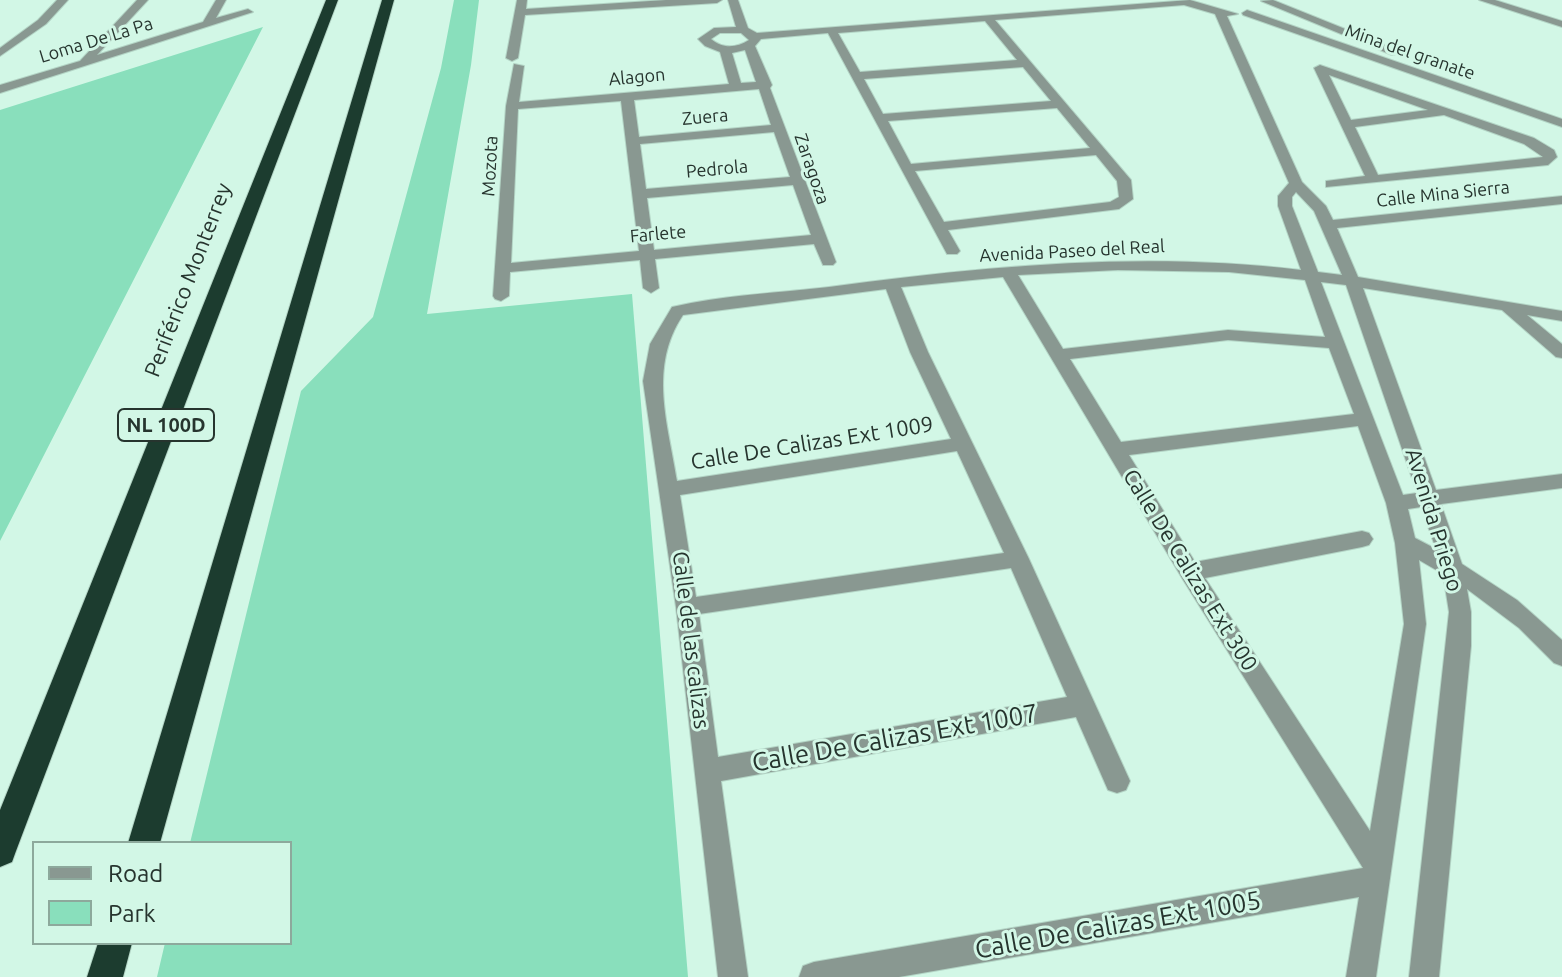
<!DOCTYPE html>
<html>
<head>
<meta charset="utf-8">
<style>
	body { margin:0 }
	#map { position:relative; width:1562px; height:977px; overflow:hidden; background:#d2f7e6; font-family:Ubuntu,sans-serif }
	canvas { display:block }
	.legend { position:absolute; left:32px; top:841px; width:260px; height:104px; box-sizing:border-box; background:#d2f7e6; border:2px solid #8da99c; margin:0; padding:10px 14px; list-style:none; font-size:24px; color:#26342e }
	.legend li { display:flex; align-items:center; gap:16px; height:40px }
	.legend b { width:40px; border:2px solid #8da99c }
</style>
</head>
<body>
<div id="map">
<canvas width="1562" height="977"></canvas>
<ul class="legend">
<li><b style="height:10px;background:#899891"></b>Road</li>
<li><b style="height:22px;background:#89dfbc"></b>Park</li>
</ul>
</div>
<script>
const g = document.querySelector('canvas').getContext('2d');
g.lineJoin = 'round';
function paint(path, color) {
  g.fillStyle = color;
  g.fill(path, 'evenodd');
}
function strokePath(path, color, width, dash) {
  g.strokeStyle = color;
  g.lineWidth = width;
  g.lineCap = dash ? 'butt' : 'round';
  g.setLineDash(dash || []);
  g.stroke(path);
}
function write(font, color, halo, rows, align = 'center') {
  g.font = font + ' Ubuntu,sans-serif';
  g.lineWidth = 6;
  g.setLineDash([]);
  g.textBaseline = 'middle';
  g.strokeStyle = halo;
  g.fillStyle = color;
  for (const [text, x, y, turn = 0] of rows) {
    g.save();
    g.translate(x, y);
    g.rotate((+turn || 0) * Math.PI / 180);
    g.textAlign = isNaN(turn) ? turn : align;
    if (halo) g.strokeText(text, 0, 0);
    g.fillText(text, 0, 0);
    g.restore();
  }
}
const green = new Path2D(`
	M454 0H479L471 65 427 314 632 294 688 977H157L165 943H290V843H190L301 391 373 317 441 68Z
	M263 27 0 541V110Z`);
const minor = new Path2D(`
	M57 0H68L46 24 0 56V48L38 20Z
	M137 0H148L97 55 203 22 216 0H226L216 18 248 9 253 12 0 93V85L80 61Z
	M517 0H527L526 9 666 0H722L717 3 525 15 518 58 512 61 506 58Z
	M728 0H738L748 28 757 33 1190 0 1238 14 1227 16 1302 182 1326 206 1333 220 1562 196V204L1337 228 1358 277 1562 311V321L1527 315 1562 344V358L1556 357 1502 310 1363 288 1436 490 1562 474V488L1441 504 1462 564 1517 600 1562 640V666L1554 663 1519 628 1467 589 1471 612V646L1439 977H1409L1449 612 1443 574 1419 560 1426 624 1376 977H1346L1359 897 899 977H799L803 966 814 962 1363 868 1182 578 1003 277 901 287 928 352 1029 559 1130 781 1126 790 1117 793 1108 790 1076 717 721 781 748 977H718L676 607 643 381 650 344 672 307C722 295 778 293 829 287 986 266 1143 251 1301 270L1278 206V196L1289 183 1215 14 1184 5 995 20 1131 180 1133 199 1119 209 948 230 960 251 957 254H947L828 33 761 39 755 46 772 85 770 88 836 262 833 265H823L814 244 655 259 659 288 651 293 643 288 640 260 510 272 509 296 501 301 495 299 493 296 506 106 514 64 524 66 519 102 729 84 720 52 705 46 698 39 714 28 736 27ZM985 21 1017 60 860 72 838 33ZM720 33H741L749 40C736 48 723 49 711 39ZM745 50 756 82 741 83 732 53ZM1023 67 1051 101 883 114 864 79ZM759 89 771 125 639 137 634 100ZM621 101 639 251 511 263 518 109ZM1057 108 1090 148 911 164 888 121ZM774 132 790 177 646 189 640 144ZM1096 155 1117 181 1119 197 1110 202 944 222 915 171ZM793 185 811 235 654 250 647 198ZM1296 192 1314 211 1342 275 1318 272 1292 206V197ZM1118 270 1229 272 1305 280 1325 337 1228 330 1063 349 1018 275ZM1321 282 1346 285 1417 493 1403 495ZM886 289 910 352 951 439 677 481C668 424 648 367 683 315ZM1228 340 1329 348 1354 414 1121 442 1070 359ZM1358 426 1386 503 1395 543 1404 624 1370 831 1205 578 1362 547 1369 545 1373 539 1369 533 1362 531 1195 562 1129 455ZM957 451 1004 553 696 597 680 495ZM1421 507 1436 549 1415 538 1408 509ZM1011 568 1067 697 718 757 699 614Z
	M1273 0 1400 51 1402 53 1392 55 1261 1Z
	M1479 0H1495L1562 21V27Z
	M1247 10 1562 119V127L1243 15 1242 13Z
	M1320 65 1534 138 1554 150 1557 157 1548 165 1326 187V181L1365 176 1314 68ZM1329 75 1428 110 1351 120ZM1444 115 1524 144 1543 157 1378 175 1355 127Z`);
const highway = new Path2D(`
	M326 0H338L16 851 12 862 0 867V810Z
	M382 0H394L160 843H128Z
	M98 943H132L123 977H87Z`);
const farStreetnames = [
	["Loma De La Pa",96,40,-17],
	["Mina del granate",1410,52,19],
	["Alagon",637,77,-5],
	["Zuera",705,117,-5],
	["Mozota",490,166,-87],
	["Pedrola",717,169,-5],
	["Zaragoza",812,169,71],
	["Calle Mina Sierra",1443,194,-6],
	["Farlete",658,234,-5],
	["Avenida Paseo del Real",1072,251,-3]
];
const shields = [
	[166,425,96]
];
const shieldNames = [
	["NL 100D",166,425]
];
const streetNames = [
	["Periférico Monterrey",188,280,-69],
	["Calle De Calizas Ext 1009",812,443,-9],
	["Avenida Priego",1434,520,73],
	["Calle De Calizas Ext 300",1190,570,58],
	["Calle de las calizas",691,640,83]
];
const nearStreetnames = [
	["Calle De Calizas Ext 1007",895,738,-10],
	["Calle De Calizas Ext 1005",1118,925,-10]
];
paint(green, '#89dfbc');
strokePath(minor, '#b3d4c5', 2);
strokePath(highway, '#b3d4c5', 2);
paint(minor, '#899891');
paint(highway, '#1c3c2f');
write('18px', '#26342e', '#d2f7e6', farStreetnames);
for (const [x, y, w] of shields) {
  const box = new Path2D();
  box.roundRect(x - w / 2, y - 16, w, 32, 6);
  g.fillStyle = '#d2f7e6';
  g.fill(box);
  strokePath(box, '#26342e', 2);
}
write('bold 20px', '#26342e', null, shieldNames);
write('22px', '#26342e', '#d2f7e6', streetNames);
write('26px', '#26342e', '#d2f7e6', nearStreetnames);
</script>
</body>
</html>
